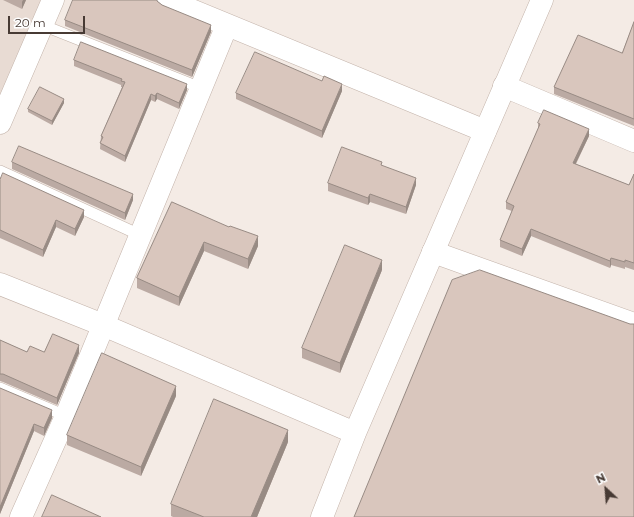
<!DOCTYPE html>
<html>
<head>
<meta charset="utf-8">
<style>
	body { margin:0 }
	#map { position:relative; width:634px; height:517px; overflow:hidden; background:#f4ebe5; font-family:Montserrat,sans-serif }
	canvas { display:block }
	.north { position:absolute; left:586px; top:469px; width:40px; height:40px; -webkit-text-stroke:3px #fff; paint-order:stroke; rotate:334deg; font-size:11px; font-weight:700; line-height:16px; text-align:center; color:#473a34 }
	.north::after { content:''; display:block; margin:auto; width:14px; height:18px; background:#473a34; clip-path:polygon(50% 0,100% 100%,50% 72%,0 100%) }
	.scale { position:absolute; left:8px; top:16px; width:77px; height:18px; box-sizing:border-box; border:2px solid #473a34; border-top:0; padding-left:5px; font-size:12px; line-height:14px; white-space:nowrap; color:#473a34; -webkit-text-stroke:3px #fff; paint-order:stroke }
</style>
</head>
<body>
<div id="map">
<canvas width="634" height="517"></canvas>
<div class="north">N</div>
<div class="scale">20 m</div>
</div>
<script>
const g = document.querySelector('canvas').getContext('2d');
g.lineJoin = 'round';
function paint(path, color) {
  g.fillStyle = color;
  g.fill(path, 'evenodd');
}
function strokePath(path, color, width, dash) {
  g.strokeStyle = color;
  g.lineWidth = width;
  g.lineCap = dash ? 'butt' : 'round';
  g.setLineDash(dash || []);
  g.stroke(path);
}
const residential = new Path2D(`
	M0 0H41L0 98Z`);
const service = new Path2D(`
	M42 25 201 88
	M0 171 140 235
	M0 388 66 416`);
const minor = new Path2D(`
	M167 0 485 131
	M504 86 634 141
	M433 252 634 324
	M21 517 66 416 227 25`);
const tertiary = new Path2D(`
	M0 123 53 0
	M0 284 103 325 355 433
	M322 517 355 433 542 0`);
const wall = new Path2D(`
	M3 0H26L22 9Z
	M157 1 162 5 211 32 192 77 65 26V20Z
	M634 22V126L554 94V87L622 53Z
	M74 60 187 90 179 109 157 99 155 102 151 100 125 162 100 149 101 136 122 87H121V85L74 66Z
	M342 91 322 138 236 99V93Z
	M64 103 52 125 28 112V109Z
	M538 123 589 136 576 164 629 185 634 174V270L625 267V269L611 265 610 268 531 236 522 256 500 247V240L512 211 506 209V202L538 129Z
	M12 162 133 200 125 220 12 169Z
	M382 166 416 185 406 214 370 202 368 205 328 191V183Z
	M0 180 84 217 75 236 56 227 43 257 0 238Z
	M172 202 258 246 248 269 204 251 179 306 137 288V278Z
	M382 270 340 373 302 358V348Z
	M0 340 27 352 79 353 57 405 3 382 0 381Z
	M0 388 52 418 44 436 34 431 0 514Z
	M176 396 141 476 67 445V435Z
	M288 442 257 517H173L171 516V504Z`);
const shadedWall = new Path2D(`
	M23 0H26L22 9V2Z
	M211 25V32L192 77V70Z
	M187 84V90L179 109V103Z
	M342 84V91L322 138V131Z
	M157 93V99L155 102V96Z
	M151 94V100L125 162V156Z
	M64 99V103L52 125V121Z
	M589 129V136L573 169V163Z
	M416 178V185L406 214V207Z
	M133 194V200L125 220V213Z
	M370 194V202L368 205V198Z
	M84 210V217L75 236V229Z
	M56 220V227L43 257V250Z
	M531 229V236L522 256V249Z
	M258 236V246L248 269V259Z
	M204 242V251L179 306V297Z
	M611 258V265L610 268V261Z
	M382 260V270L340 373V363Z
	M79 345V353L57 405V398Z
	M176 386V396L141 476V467Z
	M52 410V418L44 436V428Z
	M34 424V431L0 514V507Z
	M288 430V442L257 517H251Z`);
const building = new Path2D(`
	M73 0H157V1L162 5 211 25 192 70 65 20Z
	M634 22V119L554 87 578 35 622 53Z
	M81 42 187 84 179 103 157 93 155 96 151 94 125 156 100 143 103 137 101 136 125 82 121 81 122 79 74 60Z
	M255 52 322 81 324 76 342 84 322 131 236 93Z
	M40 87 64 99 52 121 28 109Z
	M544 110 589 129 573 163 629 185 634 174V263L625 260V262L611 258 610 261 531 229 522 249 500 240 514 206 506 202 540 124 538 123Z
	M19 146 133 194 125 213 12 162Z
	M342 147 382 162 381 165 416 178 406 207 370 194 368 198 328 183Z
	M3 173 84 210 75 229 56 220 43 250 0 230V180Z
	M172 202 229 227 230 226 258 236 248 259 204 242 179 297 137 278Z
	M345 245 382 260 340 363 302 348Z
	M480 270 630 324H634V517H354L452 280Z
	M53 334 79 345 57 398 3 374H0V340L27 352 30 346 44 352Z
	M102 353 176 386 141 467 67 435Z
	M0 388 52 410 44 428 34 424 0 507Z
	M214 399 288 430 251 517H204L171 504Z
	M52 495 101 517H42Z`);
paint(residential, '#e8dbd3');
strokePath(service, '#c3b3aa', 12);
strokePath(minor, '#c3b3aa', 23);
strokePath(tertiary, '#c3b3aa', 23);
strokePath(service, '#fff', 11);
strokePath(minor, '#fff', 22);
strokePath(tertiary, '#fff', 22);
paint(wall, '#bbaaa3');
paint(shadedWall, '#988b84');
paint(building, '#d9c6bd');
strokePath(building, '#988b84', 1);
</script>
</body>
</html>
